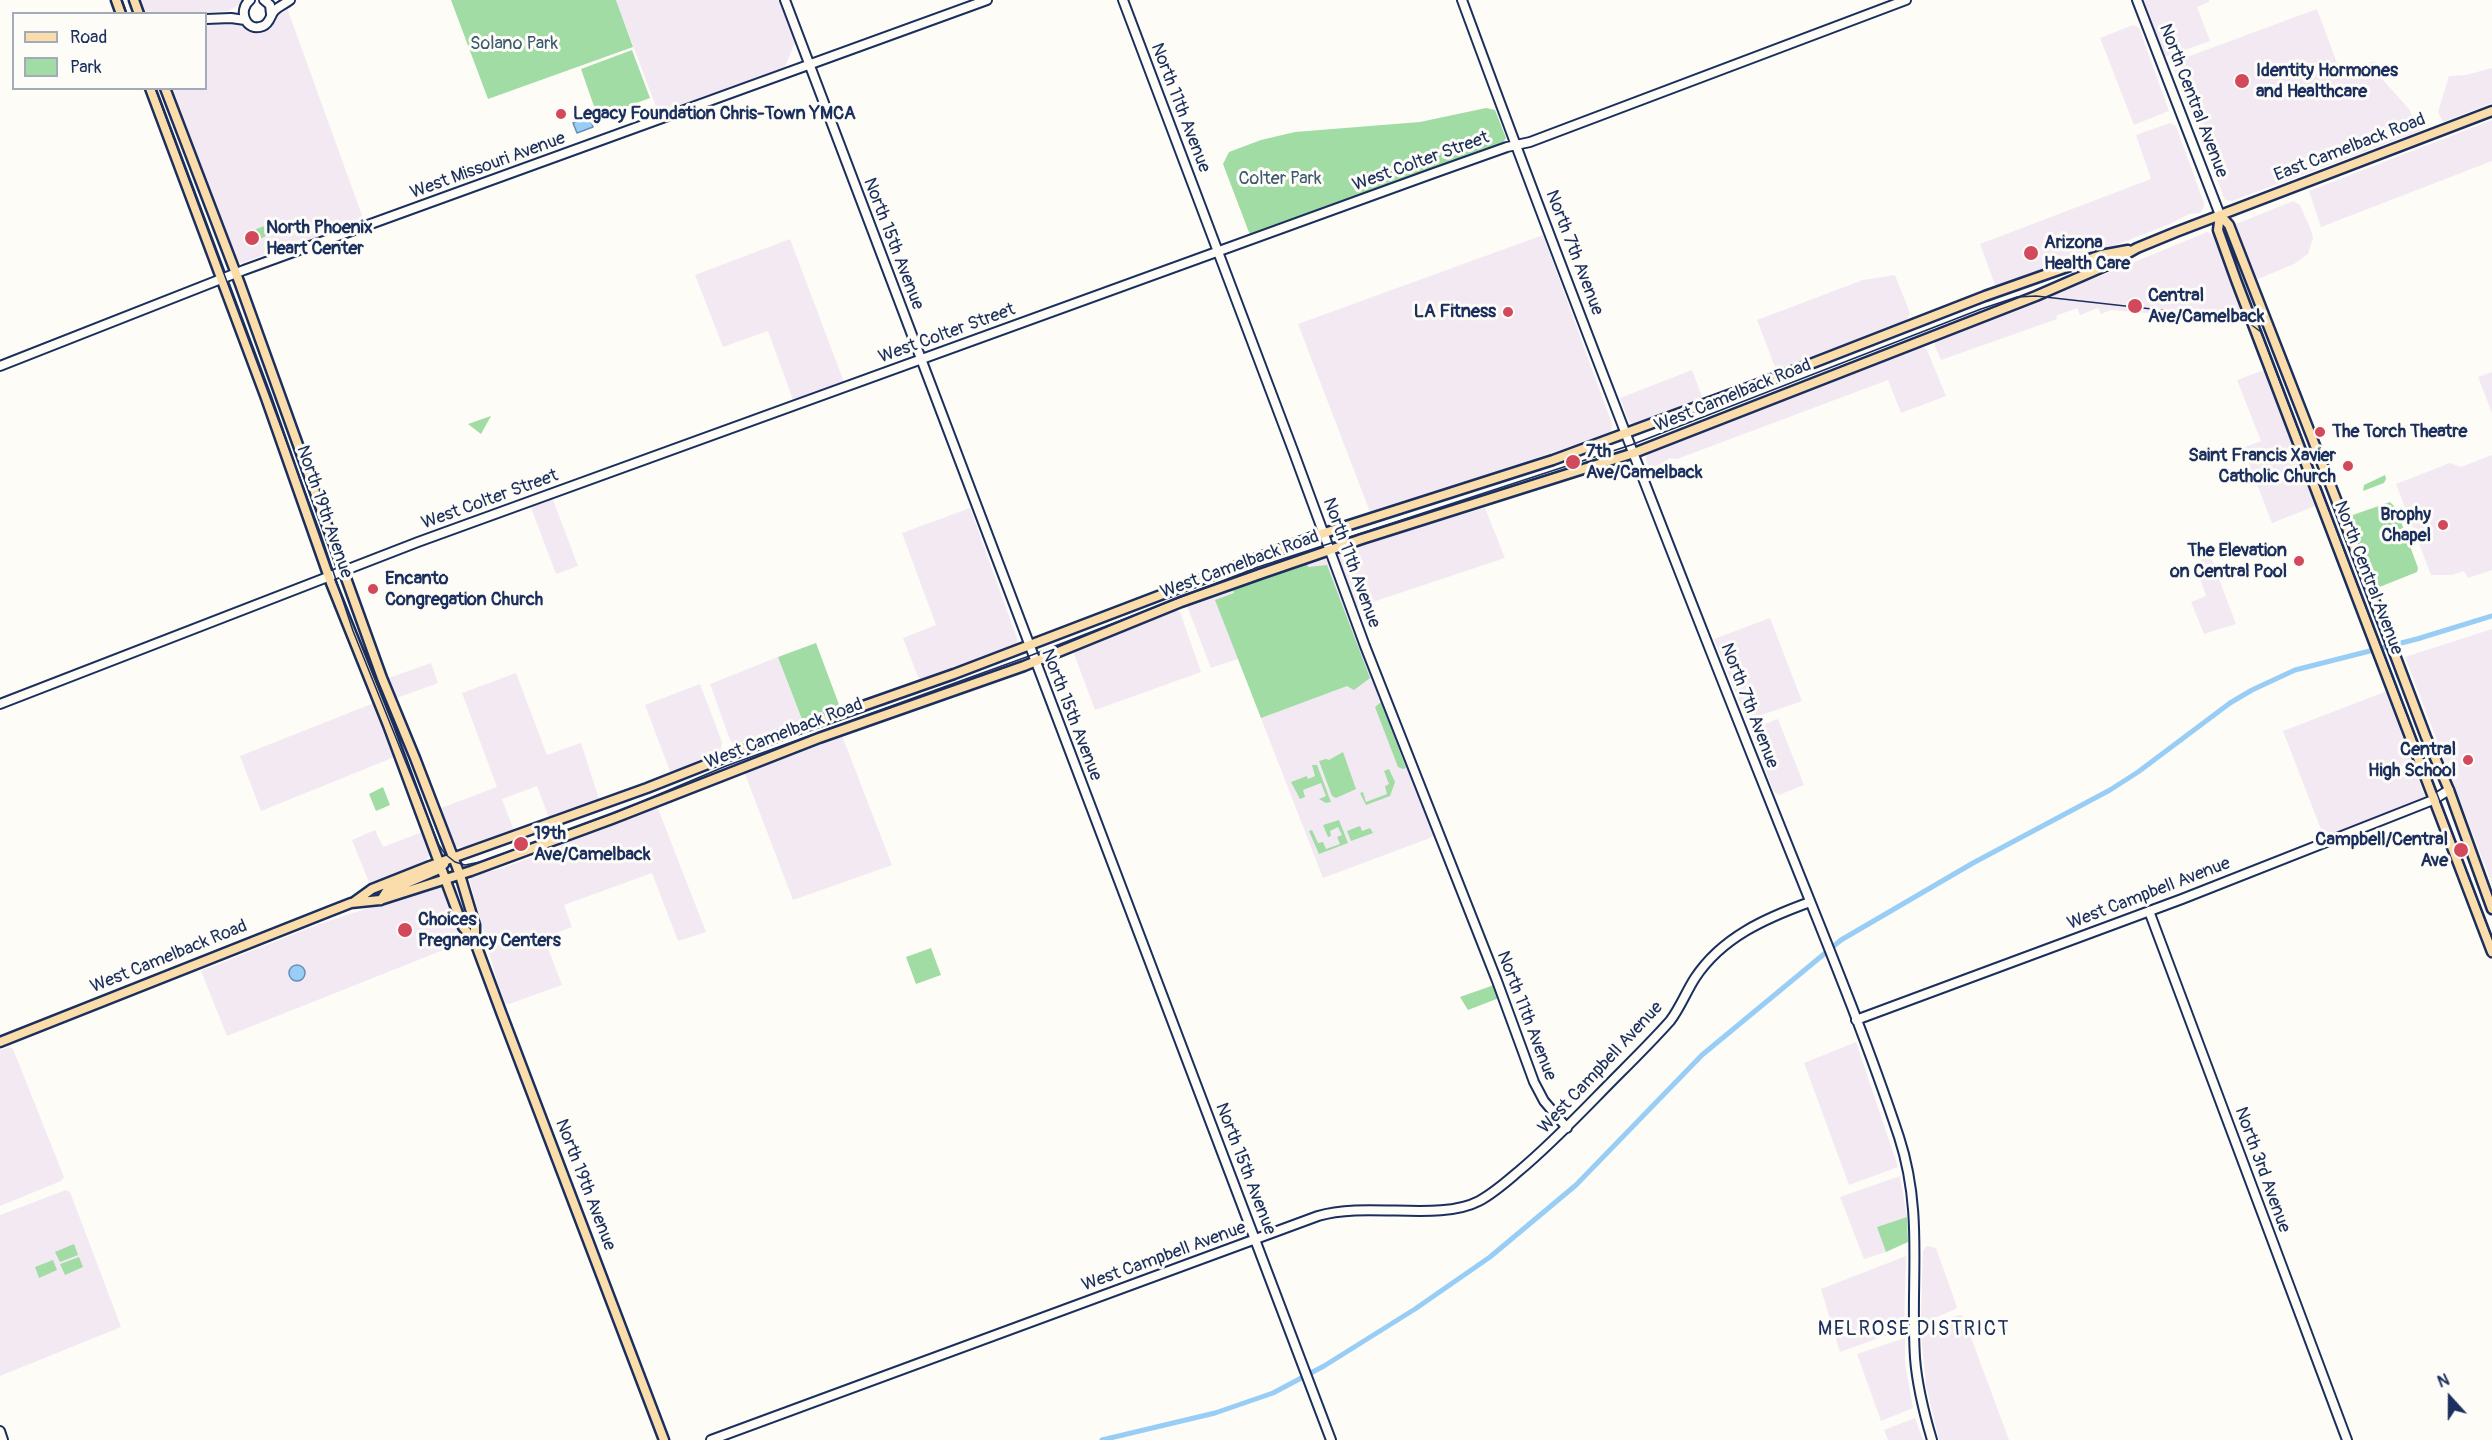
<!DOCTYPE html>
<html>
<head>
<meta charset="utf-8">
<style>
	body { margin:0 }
	#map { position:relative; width:2492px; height:1440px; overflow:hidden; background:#fdfcf7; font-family:Pangolin,sans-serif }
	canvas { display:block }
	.legend { position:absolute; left:12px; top:12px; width:195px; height:78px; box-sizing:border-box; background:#fdfcf7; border:2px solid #a3aaba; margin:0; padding:8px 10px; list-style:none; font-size:18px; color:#1b2f5e }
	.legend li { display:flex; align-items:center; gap:12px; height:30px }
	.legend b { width:30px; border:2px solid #a3aaba }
	.north { position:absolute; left:2420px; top:1368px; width:60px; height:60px; -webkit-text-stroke:4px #fdfcf7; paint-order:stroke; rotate:339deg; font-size:16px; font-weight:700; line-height:24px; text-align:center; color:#1b2f5e }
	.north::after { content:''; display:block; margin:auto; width:21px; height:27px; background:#1b2f5e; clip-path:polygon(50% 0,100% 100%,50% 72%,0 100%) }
</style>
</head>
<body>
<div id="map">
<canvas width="2492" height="1440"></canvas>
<ul class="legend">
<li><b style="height:8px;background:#fbddab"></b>Road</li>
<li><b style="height:16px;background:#a0dca3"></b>Park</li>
</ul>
<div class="north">N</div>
</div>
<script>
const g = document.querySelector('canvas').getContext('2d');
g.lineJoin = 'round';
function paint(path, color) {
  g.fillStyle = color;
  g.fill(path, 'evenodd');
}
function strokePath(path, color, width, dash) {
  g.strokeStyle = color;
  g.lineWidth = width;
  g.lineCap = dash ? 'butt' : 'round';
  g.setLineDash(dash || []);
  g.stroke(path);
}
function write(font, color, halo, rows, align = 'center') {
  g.font = font + ' Pangolin,sans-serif';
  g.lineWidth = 6;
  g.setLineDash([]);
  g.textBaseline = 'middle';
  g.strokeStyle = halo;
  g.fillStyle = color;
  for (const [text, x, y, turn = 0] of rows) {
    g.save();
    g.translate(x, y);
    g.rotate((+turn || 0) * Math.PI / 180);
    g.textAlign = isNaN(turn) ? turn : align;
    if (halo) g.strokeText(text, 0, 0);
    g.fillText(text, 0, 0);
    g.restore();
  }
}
const built = new Path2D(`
	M138 0H248L228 11 181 14 143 13Z
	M616 0H779L795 43 784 69 659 115Z
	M2137 0H2209V2L2197 7 2210 41 2159 59Z
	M286 5 364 221 241 263 235 259 175 104 172 89 206 88V21H236L258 30Z
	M2317 9 2341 74 2374 61 2383 80 2409 109 2420 131 2232 201 2225 200 2172 65 2176 61Z
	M2133 25 2139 28 2169 111 2134 125 2100 38Z
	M2492 68V103L2443 122 2438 112 2449 76 2466 75Z
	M2492 120V161L2321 227 2309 191Z
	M2170 123 2176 126 2204 203 2203 209 2200 213 2189 214 2170 224 2075 261 1996 288 1980 244 2151 179 2136 135Z
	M2293 201 2300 205 2311 230 2313 238 2308 254 2294 264 2258 279 2253 276 2236 224Z
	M2207 232 2215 235 2247 314 2241 321 2111 310 2101 314 2098 308 2080 315 2077 308 2056 316 2057 319 1941 360 1935 346V342L1939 337 2103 275Z
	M1543 235 1612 424 1611 433 1497 471 1481 479 1370 512 1298 324Z
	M790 239 844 382 793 400 768 331 723 347 695 275Z
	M1895 275 1910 313 1907 320 1777 372 1757 320 1863 280Z
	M1921 345 1927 350 1946 396 1901 413 1888 380 1677 459 1669 458 1667 461 1649 469 1646 460 1647 453 1681 441 1688 435Z
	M2267 369 2318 505 2272 523 2243 448 2261 441 2237 380Z
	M1692 370 1703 399 1635 425 1629 422 1620 398Z
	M2492 372V413L2478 377Z
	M2492 455V570L2468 578 2464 571 2452 575H2431L2396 484 2450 463 2461 467Z
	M552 497 578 566 556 574 530 505Z
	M970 508 1018 641 1014 646 978 661 921 680 918 677 903 638 936 625 902 533Z
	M1485 508 1505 558 1355 608 1337 554 1339 550Z
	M2210 555 2236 624 2204 634 2191 602 2206 596 2195 564Z
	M1322 557 1329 562 1434 835 1430 838 1323 878 1238 659 1211 668 1187 606 1190 602Z
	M1176 610 1180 612 1201 672 1095 710 1073 651Z
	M1770 618 1802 701 1747 720 1714 639Z
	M2492 629V884L2405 657Z
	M778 657 803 722 735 745 730 740 710 684Z
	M431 663 438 683 394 699 386 679Z
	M516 673 547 755 581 743 599 799 549 818 537 786 502 799 514 831 465 848 457 847 451 842 438 809 497 787 462 693Z
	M700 684 722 742 721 749 671 774 645 705Z
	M2387 691 2425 797 2423 800 2324 837 2283 731Z
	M374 703 397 756 261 811 240 756Z
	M1778 719 1804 785 1779 795 1774 792 1751 732 1754 728Z
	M841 733 892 865 793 900 745 774 749 769Z
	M657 806 706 932 678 941 652 873 564 905 572 927 544 938 562 985 509 1004 505 1003 497 981 470 882 471 876 500 869 552 850 584 833Z
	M375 830 383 847 422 832 429 854 427 860 370 885 352 840Z
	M438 886 446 891 455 922 466 941 227 1036 201 971 322 923Z
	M1856 1042 1898 1167 1849 1185 1804 1063Z
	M9 1047 13 1049 64 1177 61 1181 0 1206V1050Z
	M1900 1176 1907 1217 1878 1227 1886 1252 1864 1259 1840 1197Z
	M66 1190 70 1192 121 1327 0 1376V1215Z
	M1927 1246 1936 1248 1957 1307 1956 1309 1925 1322 1921 1318 1923 1250Z
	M1906 1256 1904 1329 1840 1352 1821 1289Z
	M1959 1315 1963 1316 2009 1440H1939L1926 1385 1921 1334 1927 1327Z
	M1905 1338V1363L1913 1408 1881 1421 1857 1354Z
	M1915 1418 1923 1440H1888L1884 1430Z`);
const green = new Path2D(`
	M451 0H616L633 47 488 99Z
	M632 50 650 98 604 115 596 112 581 69Z
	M1486 108 1495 110 1506 138 1502 144 1250 235 1223 164 1229 152 1261 140 1295 132 1420 122Z
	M273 223 277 233 273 232 260 239 256 229Z
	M491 416 481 434 468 424Z
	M2385 475 2386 479 2384 483 2363 491 2364 485Z
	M2390 502 2396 508 2418 568 2417 572 2377 588 2350 516Z
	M1307 564 1308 567 1327 565 1370 678 1354 690 1347 686 1261 718 1215 600 1234 593 1233 589Z
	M816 643 841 710 803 722 778 657Z
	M1381 702 1406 768 1403 769 1398 767 1375 707Z
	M1343 752 1356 789 1336 798 1332 796 1319 761 1326 759 1329 760Z
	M1312 765H1317L1331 802 1326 803 1319 799 1326 796 1321 783 1303 790 1305 797 1300 799 1291 782 1307 776 1308 779 1315 776Z
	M1389 769 1395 782 1390 796 1366 805 1360 793 1363 792 1366 802 1387 794 1385 786 1389 784 1384 771Z
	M383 787 390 805 376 811 369 794Z
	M1339 820 1348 843 1319 854 1309 831 1312 830 1318 843 1323 842 1326 849 1340 844 1337 837 1342 835 1338 827 1330 831 1331 836 1328 837 1323 825Z
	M1360 826 1362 831 1370 828 1373 833 1351 841 1347 831Z
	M931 948 941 975 916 984 906 957Z
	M1494 985 1499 998 1468 1010 1460 997Z
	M1907 1217 1908 1242 1886 1252 1877 1227Z
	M74 1244 78 1255 60 1262 55 1252Z
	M79 1257 83 1267 65 1275 60 1264Z
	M53 1260 57 1270 39 1278 35 1267Z`);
const water = new Path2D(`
	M590 117 593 127 577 133 573 123Z
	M289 973a8 8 0 1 1 16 0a8 8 0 1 1-16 0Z`);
const canal = new Path2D(`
	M1102 1440 1215 1413 1273 1393 1324 1366 1415 1309 1490 1257 1576 1185 1702 1055 1841 940 1973 863 2110 790 2138 772 2230 703 2252 690 2295 670 2417 639 2492 616`);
const secondary = new Path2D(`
	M250 0C237 10 246 33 263 26 270 23 270 16 274 11 279 6 285 4 290 0
	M264 0 270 5 271 14
	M785 0 1331 1440
	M1123 0 1294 453 1365 646 1497 981 1534 1082 1544 1101 1567 1128
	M1462 0C1561 269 1664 535 1770 801 1814 912 1861 1023 1899 1137 1924 1213 1910 1281 1915 1358 1917 1385 1924 1413 1932 1440
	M2137 0 2220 215
	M206 19 231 18 245 20
	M0 366 244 270 987 0
	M0 704 418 542 1434 173 1507 147 1530 142 1906 0
	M2149 911 2347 1440
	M1856 1020 2182 899 2433 800 2449 790
	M0 1431 3 1440
	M711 1440 1318 1216C1367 1201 1439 1222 1479 1201 1494 1193 1506 1182 1519 1171 1555 1141 1586 1107 1620 1073 1637 1056 1654 1039 1670 1021 1680 1008 1686 992 1695 978 1722 937 1766 918 1810 902`);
const primary = new Path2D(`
	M116 0 121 14
	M134 0 139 14
	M150 88 266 398 331 583 388 725 463 927 475 942
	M165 88 240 284 382 678 415 758 460 875 475 925V942L501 1012 664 1440
	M2220 215 2218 230 2236 280 2492 952
	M2220 215 2229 225 2339 507 2426 737 2449 790 2492 909
	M381 900 386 892 437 870 444 864
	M354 902 372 889 430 866 647 788 789 732 954 674 1315 536 1553 460 1777 377 1985 296 2101 255 2128 250
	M0 1042 328 912 351 903 380 900 471 871 612 819 819 738 1024 666 1181 602 1260 574 1362 539 1634 453 2036 296 2105 266 2137 248 2176 232 2492 111`);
const tram = new Path2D(`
	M122 0 127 14
	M155 88 320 532 353 631 439 845 445 854 455 862 465 865 480 862 617 812 726 766 1032 655 1258 567 1631 445 1981 309 2017 297 2036 296 2241 319 2249 323 2261 332 2492 938`);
const markers = [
	[2242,81,8,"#d1495b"],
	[561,114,6,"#d1495b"],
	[252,238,8,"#d1495b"],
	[2031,253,8,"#d1495b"],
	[2135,306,8,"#d1495b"],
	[1508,312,6,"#d1495b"],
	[2320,432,6,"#d1495b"],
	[1573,462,8,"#d1495b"],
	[2348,466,6,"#d1495b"],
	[2443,525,6,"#d1495b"],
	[2299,561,6,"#d1495b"],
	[373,589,6,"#d1495b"],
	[2468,760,6,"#d1495b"],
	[521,844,8,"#d1495b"],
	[2461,850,8,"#d1495b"],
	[405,930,8,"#d1495b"]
];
const parkNames = [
	["Solano Park",514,44],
	["Colter Park",1280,179]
];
const poiNames = [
	["Identity Hormones",2256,71],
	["and Healthcare",2256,92],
	["Legacy Foundation Chris-Town YMCA",573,114],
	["North Phoenix",266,228],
	["Heart Center",266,249],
	["Arizona",2044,243],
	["Health Care",2044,264],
	["Central",2148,296],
	["Ave/Camelback",2148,317],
	["LA Fitness",1496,312,"right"],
	["The Torch Theatre",2332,432],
	["7th",1586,452],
	["Ave/Camelback",1586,473],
	["Saint Francis Xavier",2336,456,"right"],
	["Catholic Church",2336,477,"right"],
	["Brophy",2431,515,"right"],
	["Chapel",2431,536,"right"],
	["The Elevation",2287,551,"right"],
	["on Central Pool",2287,572,"right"],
	["Encanto",385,579],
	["Congregation Church",385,600],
	["Central",2456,750,"right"],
	["High School",2456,771,"right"],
	["19th",534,834],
	["Ave/Camelback",534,855],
	["Campbell/Central",2448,840,"right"],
	["Ave",2448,861,"right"],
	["Choices",418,920],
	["Pregnancy Centers",418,941]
];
const streetNames = [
	["North Central Avenue",2193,101,69],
	["North 11th Avenue",1180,108,69],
	["East Camelback Road",2350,148,-21],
	["West Colter Street",1421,162,-20],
	["West Missouri Avenue",488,166,-20],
	["North 15th Avenue",893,244,69],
	["North 7th Avenue",1574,253,69],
	["West Colter Street",947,334,-20],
	["West Camelback Road",1733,396,-22],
	["West Colter Street",490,500,-20],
	["North 19th Avenue",324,512,71],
	["North 11th Avenue",1351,563,70],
	["West Camelback Road",1240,565,-20],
	["North Central Avenue",2368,578,69],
	["North 7th Avenue",1749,706,69],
	["North 15th Avenue",1071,715,69],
	["West Camelback Road",784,734,-21],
	["West Campbell Avenue",2149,894,-21],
	["West Camelback Road",169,957,-22],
	["North 11th Avenue",1526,1016,69],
	["West Campbell Avenue",1601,1068,-47],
	["North 15th Avenue",1245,1169,69],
	["North 3rd Avenue",2262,1170,70],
	["North 19th Avenue",585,1185,69],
	["West Campbell Avenue",1164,1257,-20]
];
const neighbourhoodNames = [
	["MELROSE DISTRICT",1914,1330]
];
paint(built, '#f3e9f3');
paint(green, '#a0dca3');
paint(water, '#98cdf6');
strokePath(water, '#668eb9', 1.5);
strokePath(canal, '#98cdf6', 5);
strokePath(secondary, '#1b2f5e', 12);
strokePath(primary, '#1b2f5e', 13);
strokePath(secondary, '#fdfcf7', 8);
strokePath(primary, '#fbddab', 8);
strokePath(tram, '#1b2f5e', 1.5);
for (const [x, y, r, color] of markers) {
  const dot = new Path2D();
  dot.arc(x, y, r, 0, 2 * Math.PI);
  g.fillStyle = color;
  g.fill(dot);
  strokePath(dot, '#fdfcf7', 2);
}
write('18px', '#3c5a6f', '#fdfcf7', parkNames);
write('bold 18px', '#1b2f5e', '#fdfcf7', poiNames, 'left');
write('18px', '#1b2f5e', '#fdfcf7', streetNames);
g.letterSpacing = '1.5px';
write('20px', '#1b2f5e', '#fdfcf7', neighbourhoodNames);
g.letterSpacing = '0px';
</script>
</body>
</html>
